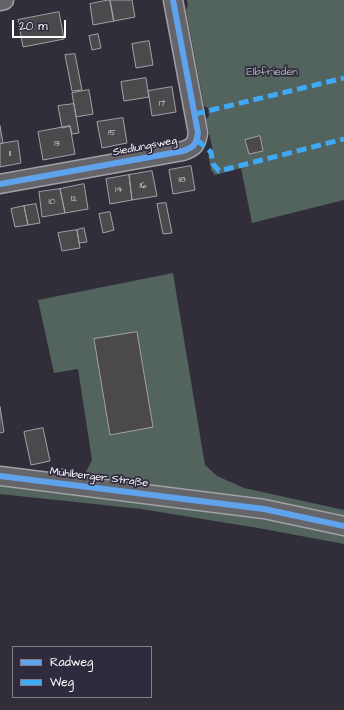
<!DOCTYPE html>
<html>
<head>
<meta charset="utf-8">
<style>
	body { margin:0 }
	#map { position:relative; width:344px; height:710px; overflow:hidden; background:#312e39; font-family:"Architects Daughter",sans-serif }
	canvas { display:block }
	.legend { position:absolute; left:12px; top:646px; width:140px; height:52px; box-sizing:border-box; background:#2f2a3d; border:1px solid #827f8b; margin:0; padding:5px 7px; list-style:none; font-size:12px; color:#fff }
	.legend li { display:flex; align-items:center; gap:8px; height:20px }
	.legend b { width:20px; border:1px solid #827f8b }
	.scale { position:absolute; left:12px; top:20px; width:54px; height:18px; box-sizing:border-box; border:2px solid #fff; border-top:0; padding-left:5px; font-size:12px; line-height:14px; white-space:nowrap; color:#fff; -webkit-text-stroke:3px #2f2a3d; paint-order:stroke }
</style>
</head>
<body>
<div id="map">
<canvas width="344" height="710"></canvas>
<ul class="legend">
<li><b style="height:5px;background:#60a3ed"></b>Radweg</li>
<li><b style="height:5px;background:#3fa9f5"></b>Weg</li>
</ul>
<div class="scale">20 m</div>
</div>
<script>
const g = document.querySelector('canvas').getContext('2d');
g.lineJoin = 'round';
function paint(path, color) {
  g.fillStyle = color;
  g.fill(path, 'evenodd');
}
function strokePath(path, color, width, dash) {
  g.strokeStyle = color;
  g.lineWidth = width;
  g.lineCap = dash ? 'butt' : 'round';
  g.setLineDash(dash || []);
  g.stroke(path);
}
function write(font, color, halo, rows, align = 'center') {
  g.font = font + ' "Architects Daughter",sans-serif';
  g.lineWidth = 3.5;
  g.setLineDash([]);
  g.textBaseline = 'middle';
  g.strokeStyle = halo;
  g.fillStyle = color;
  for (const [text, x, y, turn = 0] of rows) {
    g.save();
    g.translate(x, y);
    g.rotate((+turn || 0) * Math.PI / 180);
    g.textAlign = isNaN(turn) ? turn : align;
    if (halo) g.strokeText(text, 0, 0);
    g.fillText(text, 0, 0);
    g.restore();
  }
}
const green = new Path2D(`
	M187 0H344V200L252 223 241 168 215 175 211 170 208 153 213 151 206 119 209 116 208 108 204 106 186 10 188 5Z
	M173 273 205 465 217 476 244 488 344 510V518L243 498 90 480 86 472 92 460 78 369 54 373 38 300Z
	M0 484 262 517 344 535V544L258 528 141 509 0 494Z`);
const building = new Path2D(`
	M110 0H132L135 17 114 21Z
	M110 0 114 21 93 25 90 4Z
	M59 12 64 39 23 47 18 20Z
	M98 34 101 48 92 50 89 36Z
	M149 41 153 65 136 68 132 44Z
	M75 54 82 90 72 91 65 55Z
	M146 78 149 97 124 101 121 82Z
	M172 87 176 112 152 116 148 91Z
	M89 90 93 114 76 117 72 93Z
	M74 104 79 133 72 134 70 126 62 128 58 106Z
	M123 118 127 143 102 148 97 122Z
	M0 126 3 143 0 144Z
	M70 126 75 154 43 160 38 132Z
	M260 136 263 151 249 154 245 140Z
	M18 141 21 163 0 167V144Z
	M191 166 195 190 173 194 169 170Z
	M152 171 157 196 132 200 129 175Z
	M129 175 132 200 110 204 106 179Z
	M84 184 88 209 65 213 60 189Z
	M60 189 65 213 42 217 39 192Z
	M166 203 172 233 163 234 157 204Z
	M36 204 40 223 28 225 24 206Z
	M24 206 28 225 15 227 11 209Z
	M110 212 114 230 103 233 99 214Z
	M84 228 87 242 79 243 77 230Z
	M77 230 80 248 62 251 58 233Z
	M137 332 153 427 110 435 94 339Z
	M0 407 4 432 0 433Z
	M43 428 50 461 31 465 24 432Z`);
const minor = new Path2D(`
	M0 1 4 0
	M0 184 183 151C194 147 196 145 198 133L173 0
	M0 476 264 509 344 526`);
const quiet = new Path2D(`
	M195 114 344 78
	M197 140 211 152 213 164 219 171 344 139`);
const cycleway = new Path2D(`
	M0 184 183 151C194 147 196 145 198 133L173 0
	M0 476 264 509 344 526`);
const numberNames = [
	["17",162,104],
	["15",112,133],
	["13",57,144],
	["11",10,154],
	["18",182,180],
	["16",143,186],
	["14",119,190],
	["12",74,199],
	["10",52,202]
];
const parkNames = [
	["Elbfrieden",272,73]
];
const streetNames = [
	["Siedlungsweg",145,147,-11],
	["Mühlberger Straße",99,478,7]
];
paint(green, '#53635e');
paint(building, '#4c494d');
strokePath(building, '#a2a1a6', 1);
strokePath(minor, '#a2a1a6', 21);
strokePath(minor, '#656469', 18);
strokePath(quiet, '#3fa9f5', 5, [10, 5]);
strokePath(cycleway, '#60a3ed', 6);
write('9px', '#d2d2d2', null, numberNames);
write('11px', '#acb5b2', '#2f2a3d', parkNames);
write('11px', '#fff', '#2f2a3d', streetNames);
</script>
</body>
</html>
